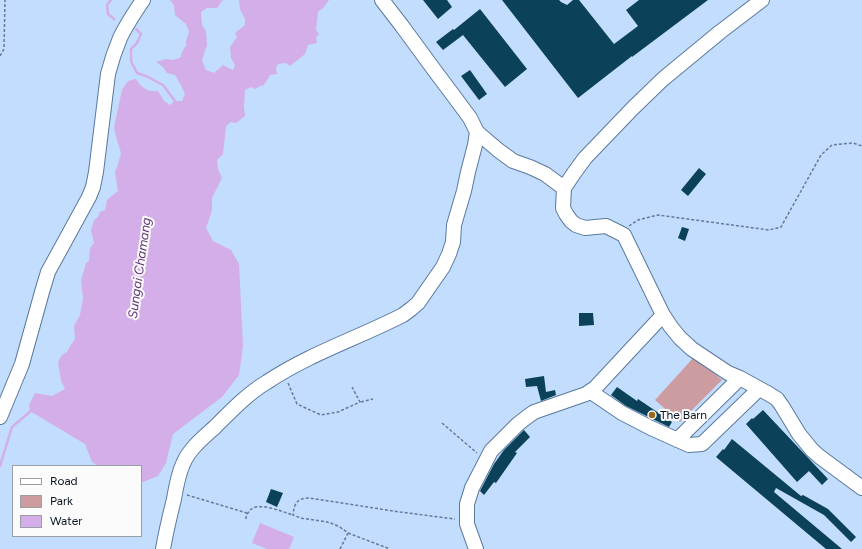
<!DOCTYPE html>
<html>
<head>
<meta charset="utf-8">
<style>
	body { margin:0 }
	#map { position:relative; width:862px; height:549px; overflow:hidden; background:#c2ddfe; font-family:Figtree,sans-serif }
	canvas { display:block }
	.legend { position:absolute; left:12px; top:465px; width:130px; height:72px; box-sizing:border-box; background:#fbfbfb; border:1px solid #9a9fa4; margin:0; padding:5px 7px; list-style:none; font-size:12px; color:#081422 }
	.legend li { display:flex; align-items:center; gap:8px; height:20px }
	.legend b { width:20px; border:1px solid #9a9fa4 }
</style>
</head>
<body>
<div id="map">
<canvas width="862" height="549"></canvas>
<ul class="legend">
<li><b style="height:5px;background:#fff"></b>Road</li>
<li><b style="height:11px;background:#cd9ca0"></b>Park</li>
<li><b style="height:11px;background:#d3aee8"></b>Water</li>
</ul>
</div>
<script>
const g = document.querySelector('canvas').getContext('2d');
g.lineJoin = 'round';
function paint(path, color) {
  g.fillStyle = color;
  g.fill(path, 'evenodd');
}
function strokePath(path, color, width, dash) {
  g.strokeStyle = color;
  g.lineWidth = width;
  g.lineCap = dash ? 'butt' : 'round';
  g.setLineDash(dash || []);
  g.stroke(path);
}
function write(font, color, halo, rows, align = 'center') {
  g.font = font + ' Figtree,sans-serif';
  g.lineWidth = 4;
  g.setLineDash([]);
  g.textBaseline = 'middle';
  g.strokeStyle = halo;
  g.fillStyle = color;
  for (const [text, x, y, turn = 0] of rows) {
    g.save();
    g.translate(x, y);
    g.rotate((+turn || 0) * Math.PI / 180);
    g.textAlign = isNaN(turn) ? turn : align;
    if (halo) g.strokeText(text, 0, 0);
    g.fillText(text, 0, 0);
    g.restore();
  }
}
const green = new Path2D(`
	M694 357 722 380 680 422 655 400Z`);
const water = new Path2D(`
	M170 0H224L222 1 217 8H207L201 12 202 25 206 31 207 45 202 60 206 70 214 73 223 65 233 70 235 65 231 58 230 47 237 37 235 33 245 25V19L240 9 239 0H329L323 8 318 12 316 30 319 34 316 37 317 43 308 45 305 54 290 66 286 63 278 64 276 68 277 74 270 75 264 85 260 86 255 89 251 87 245 90 244 106 245 116 236 123 231 122 226 126 223 154 217 160 218 169 222 178 212 198V211L206 228 213 241 231 250 239 264 243 346 239 375 222 397 173 434 166 463 158 476 143 482H141V466H98L92 462 85 444 30 411 29 405 35 393 52 396 65 389 61 381 58 362 62 355 67 352 70 346 75 339 74 326 80 315 83 299 81 280 86 263 89 261 90 248 94 243 91 230 94 220 98 217 100 212 105 210 107 200 118 191 115 172 118 164 121 153 117 140 114 128 118 108 122 90 128 81 136 79C141 88 148 92 158 91L164 101 170 105 175 101H182L185 94 181 85 175 75 167 73 163 67 156 62 166 59 172 60 180 58C182 54 182 50 186 46V41L189 32 186 24 181 20 175 15 174 5Z
	M260 523 294 537 289 549H267L252 543Z`);
const stream = new Path2D(`
	M111 0 107 5 108 14 114 19
	M136 29 141 34 137 43 131 49V61L137 73 146 76 163 85 175 101 174 103
	M0 466 12 427 32 410`);
const building = new Path2D(`
	M423 0H447L452 7 438 19Z
	M502 0H559L561 2 567 5 573 0H579L614 44 638 26 626 10 639 0H708L632 57V56L578 98Z
	M480 9 527 69 505 87 463 35 443 50 436 42 453 29 454 30Z
	M470 70 487 94 479 100 461 76Z
	M699 168 706 174 688 196 681 190Z
	M682 227 689 229 685 241 678 238Z
	M579 313H593L594 325 579 326Z
	M544 376 546 392 555 390 556 395 541 401 537 386 526 387 525 379Z
	M617 387 637 401 638 399 672 422 669 427 626 406 611 395Z
	M763 410 828 479 822 485 809 471 797 482 746 424 752 418 753 419Z
	M524 430 530 437 515 452 517 453 496 483 494 482 484 495 480 491 494 464 504 450Z
	M732 439 801 496 803 495 828 509 856 537 851 542 824 515 776 488 774 492 842 549H826L716 457 723 449 724 450Z
	M271 489 283 493 277 507 266 502Z`);
const path = new Path2D(`
	M0 56 4 49 5 0
	M629 226 638 220 658 215 769 230 781 227 821 155 832 145 853 143 862 146
	M288 383 297 404 321 415 338 412 360 402 352 387
	M361 402 373 399
	M442 423 477 453
	M187 495 247 513
	M246 519C246 517 246 515 248 513 255 499 282 512 293 515
	M348 533 390 549
	M340 549 348 533C333 521 326 522 308 519 303 519 298 517 293 515 294 504 297 498 309 498L400 512 455 519`);
const minor = new Path2D(`
	M382 0 402 26 435 71 456 99 470 118 477 132 498 150 513 161 530 167 545 174 564 188
	M762 0 720 32 663 79 633 108 585 158 574 173 564 188 563 208 566 214 571 221 576 225 585 228 606 226 624 235 663 315 671 327 680 338 692 349 728 373 740 378 769 394 777 399 782 406 799 434 812 450 820 457 862 488
	M591 392 622 413 651 428 689 445 702 444 759 389
	M0 417 22 364 42 292 48 272 89 197 93 187 96 172 108 74C111 62 115 50 120 38 126 25 135 12 143 0
	M677 440 740 378
	M163 549C166 532 170 515 174 499 176 487 178 475 183 464 189 449 203 438 215 427 231 411 247 394 267 382 309 354 358 338 403 315L411 309 418 303 443 267 449 254 453 242 454 225 464 191 468 172 475 145 477 132
	M476 549 467 524V504L472 488 491 451 518 424 527 417 534 412 586 394 595 388 663 315`);
const markers = [
	[652,415,4,"#9b691d"]
];
const poiNames = [
	["The Barn",660,415]
];
const waterNames = [
	["Sungai Chamang",140,268,-82]
];
paint(green, '#cd9ca0');
paint(water, '#d3aee8');
strokePath(stream, '#d3aee8', 2.5);
paint(building, '#0b4159');
strokePath(minor, '#5a799d', 16);
strokePath(path, '#667a92', 1.5, [3, 2]);
strokePath(minor, '#fff', 14);
for (const [x, y, r, color] of markers) {
  const dot = new Path2D();
  dot.arc(x, y, r, 0, 2 * Math.PI);
  g.fillStyle = color;
  g.fill(dot);
  strokePath(dot, '#fbfbfb', 1.5);
}
write('12px', '#081422', '#fbfbfb', poiNames, 'left');
write('italic 13px', '#613478', '#fbfbfb', waterNames);
</script>
</body>
</html>
